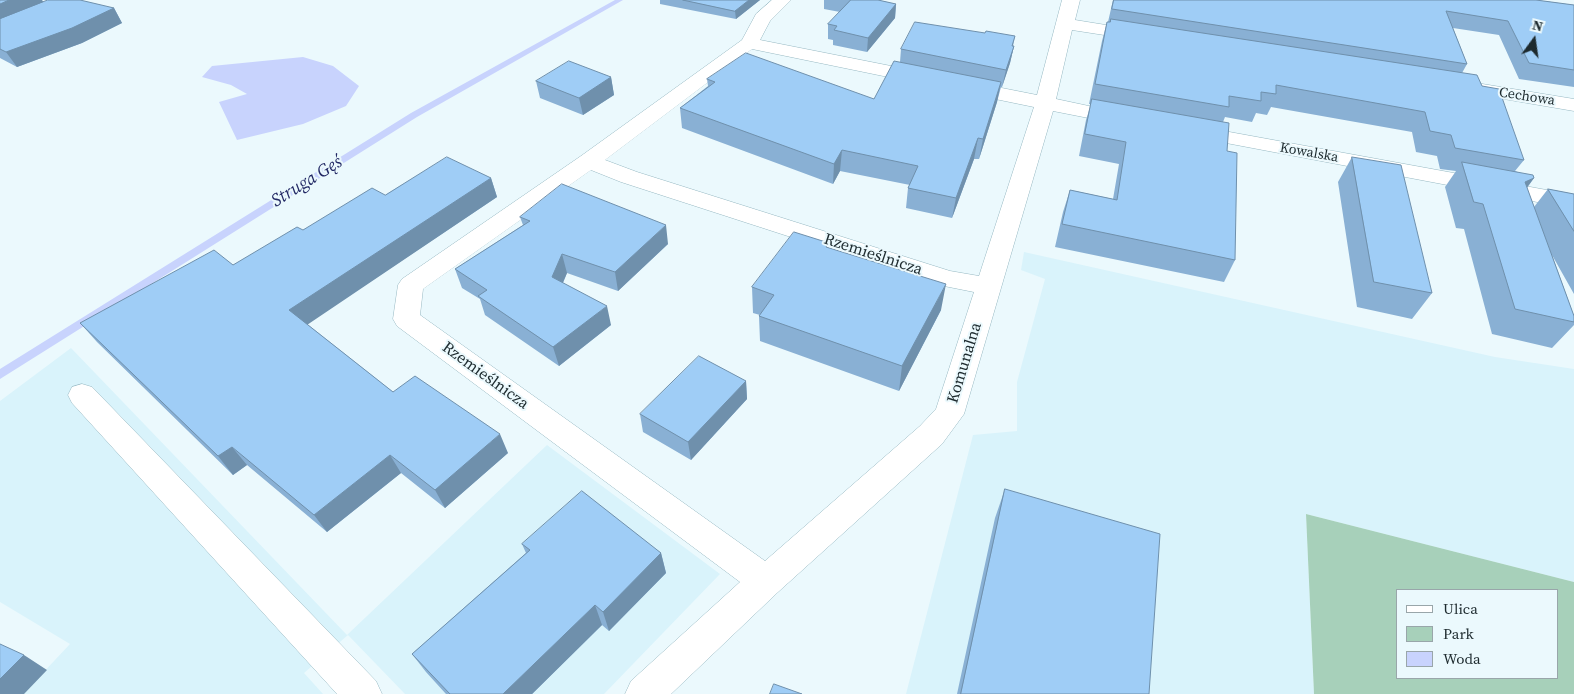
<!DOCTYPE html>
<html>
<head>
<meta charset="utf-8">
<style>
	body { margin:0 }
	#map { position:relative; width:1574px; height:694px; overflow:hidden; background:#ebf9fd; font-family:"Source Serif 4",serif }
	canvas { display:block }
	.legend { position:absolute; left:1396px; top:589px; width:162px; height:90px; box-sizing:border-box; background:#ebf9fd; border:1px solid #99a6aa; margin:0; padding:6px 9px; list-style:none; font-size:15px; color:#1d2a2e }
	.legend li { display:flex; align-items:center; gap:10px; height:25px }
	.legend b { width:25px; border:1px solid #99a6aa }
	.north { position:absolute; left:1509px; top:15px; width:50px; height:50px; -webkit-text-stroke:4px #ebf9fd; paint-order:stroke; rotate:14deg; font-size:14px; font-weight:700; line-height:20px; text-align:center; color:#1d2a2e }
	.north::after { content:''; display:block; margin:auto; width:18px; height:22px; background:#1d2a2e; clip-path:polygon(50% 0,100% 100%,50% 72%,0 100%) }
</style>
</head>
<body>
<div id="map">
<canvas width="1574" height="694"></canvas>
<ul class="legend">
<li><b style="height:6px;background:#fff"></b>Ulica</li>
<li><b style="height:14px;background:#a7d0ba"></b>Park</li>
<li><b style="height:14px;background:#c8d3fd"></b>Woda</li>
</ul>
<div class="north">N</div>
</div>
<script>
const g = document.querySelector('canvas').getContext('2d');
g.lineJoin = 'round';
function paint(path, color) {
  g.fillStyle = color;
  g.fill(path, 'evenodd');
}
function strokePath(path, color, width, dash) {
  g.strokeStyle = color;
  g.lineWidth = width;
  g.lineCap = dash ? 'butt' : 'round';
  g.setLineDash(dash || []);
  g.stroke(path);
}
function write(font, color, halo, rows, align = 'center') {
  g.font = font + ' "Source Serif 4",serif';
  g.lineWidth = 4;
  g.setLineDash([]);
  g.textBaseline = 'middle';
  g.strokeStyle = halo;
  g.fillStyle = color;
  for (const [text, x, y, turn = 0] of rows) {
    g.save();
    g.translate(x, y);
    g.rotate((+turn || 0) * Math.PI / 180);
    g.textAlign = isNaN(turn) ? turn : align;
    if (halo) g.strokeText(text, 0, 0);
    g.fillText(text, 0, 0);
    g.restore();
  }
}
const built = new Path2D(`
	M1024 252 1495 357 1574 369V582L1306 514 1314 694H906L973 435 1017 431V382L1045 279 1021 270Z
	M71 348 347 635 547 445 720 574 604 694H405L348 635 304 673 323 694H23L70 644 0 602V401Z`);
const green = new Path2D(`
	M1306 514 1574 582V694H1314ZM1398 590H1558V678H1398Z`);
const water = new Path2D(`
	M303 57 333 66 359 86 346 106 303 124 237 140 219 102 247 94 231 85 202 77 212 66Z`);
const stream = new Path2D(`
	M615 0H623L417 117 0 379V369L411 113Z`);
const minor = new Path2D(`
	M772 0H791L770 21 760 40 1037 95 1062 0H1080L1075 20 1143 31 1149 32 1152 36 1149 40 1143 41 1072 30 1056 99 1131 115 1134 119 1131 123 1124 125 1053 111 964 414 942 444 777 593 671 694H625L631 681 740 582 397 326 393 319 398 285 402 279 581 156 742 40 756 14ZM752 49 1034 107 979 276 950 271 637 172 605 160ZM591 170 621 182 939 285 974 292 936 409 920 426 765 561 420 315 423 289Z
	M1464 81 1574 99V111L1457 91 1454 87 1457 83Z
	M1191 125 1574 195V209L1184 135 1180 131 1184 127Z
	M82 384 92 387 376 681 382 694H337L72 403 68 395 72 387Z`);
const wall = new Path2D(`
	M0 0H42L43 2 114 8 122 23 82 43 17 67 0 58Z
	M660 0H760L736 19 660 4Z
	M824 0H878L896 4 895 18 867 52 833 45V40L828 39V24L840 12 824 9Z
	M1113 0H1536L1574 5V87L1519 79 1499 35 1453 28 1467 64 1462 73 1482 86 1524 160 1515 171 1534 178 1527 188 1534 207 1548 189 1574 194V294L1552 255 1574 316V325L1552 348 1492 334 1464 229 1456 228 1445 187 1456 171 1440 169 1437 156 1416 152 1412 132 1271 107 1267 115 1256 113 1252 122 1225 117 1223 122 1227 151 1235 260 1224 282 1055 247 1063 212 1070 190 1113 199 1119 164 1079 156 1086 120 1091 104H1089L1102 41 1107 22H1108Z
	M985 33 1015 36 1013 46H1014L1010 63 1002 87H1001L997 102 979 159H974L952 218 906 208 908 188 910 185 840 171 833 184 682 128 680 108 708 86 707 79 874 99 900 62 901 49Z
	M611 77 614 95 583 115 540 98 536 81Z
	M1352 157 1432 293 1412 319 1357 307 1338 182Z
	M491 178 497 197 307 324 393 392 508 453 445 508 401 473 327 532 247 465 233 475 97 342 80 323 233 265 303 230 385 195Z
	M520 217 668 244 618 291 567 273 563 283 611 325 559 366 485 315 480 299 462 288 455 269 523 225Z
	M829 248 941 310 899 391 760 341 759 316 760 315 753 313 752 287Z
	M746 381 747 399 691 460 643 432 640 414Z
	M1005 489 1149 694H957L995 518Z
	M522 544 661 553 666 573 609 631 602 625 532 694H446L426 672 412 654 526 553Z`);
const shadedWall = new Path2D(`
	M9 0H42L44 4 0 23V4Z
	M749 0H760L736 19 735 11Z
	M896 4 895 18 867 52 868 38Z
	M114 8 122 23 82 43 17 67 6 52Z
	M1014 46 1010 63 1002 87 1006 70Z
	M611 77 614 95 583 115 579 98Z
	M1001 82 997 102 979 159 983 139Z
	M978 138 974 159 952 218 956 198Z
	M842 150 840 171 833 184 834 164Z
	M491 178 497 197 301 329 289 310Z
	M1534 178 1515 203 1525 182Z
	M666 225 668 244 618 291 615 272Z
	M562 254 567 273 557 296 552 277Z
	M946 284 941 310 899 391 902 366Z
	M607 306 611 325 559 366 553 347Z
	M746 381 747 399 691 460 688 442Z
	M500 434 508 453 445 508 435 490Z
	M232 447 247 465 233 475 218 456Z
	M390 455 401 473 327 532 314 515Z
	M661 553 666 573 609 631 603 612Z
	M595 605 602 625 532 694H503Z
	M24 655 47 670 24 694H0V679Z`);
const building = new Path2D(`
	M0 0H9L0 4Z
	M48 0H80L114 8 72 28 6 52 0 49V19Z
	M683 0H749L735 11Z
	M851 0H878L896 4 868 38 834 30 837 26 828 24Z
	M1114 0H1536L1574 5V70L1529 63 1508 21 1446 11 1467 64 1112 9Z
	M1111 19 1477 75 1482 86 1499 89 1524 160 1455 148 1451 135 1430 131 1425 112 1276 85V94L1261 92V101L1229 96V107L1095 84 1107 22H1110Z
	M915 22 985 33 986 31 1015 36 1012 46H1014L1006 70 901 49Z
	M746 53 874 99 894 61 1001 82 983 139 978 138 956 198 908 188 918 166 842 150 834 164 680 108 715 82 707 79Z
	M569 61 611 77 579 98 536 81Z
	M1092 99 1229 123 1227 151 1237 153 1235 260 1062 224 1070 190 1117 200 1126 142 1085 134Z
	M447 157 491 178 289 310 393 392 415 376 500 434 435 490 390 455 314 515 232 447 218 456 80 323 214 250 233 265 297 227 303 230 372 188 385 195Z
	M1352 157 1401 165 1432 293 1374 282Z
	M1462 162 1533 175 1534 178 1525 182 1574 316V322L1515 309 1483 204 1474 202Z
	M562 184 666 225 615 272 562 254 552 277 607 306 553 347 478 296 487 290 455 269 530 221 520 217Z
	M1548 189 1574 194V231Z
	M794 232 829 243 826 247 946 284 902 366 759 316 774 295 752 287Z
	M699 356 746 381 688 442 640 414Z
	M1005 489 1160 534 1149 694H961Z
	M582 491 661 553 603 612 595 605 503 694H450L412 654 530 550 522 544Z
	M0 644 24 655 0 679Z
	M774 684 802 694H770Z`);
const farStreetnames = [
	["Cechowa",1527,97,9],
	["Kowalska",1309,153,10]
];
const streetNames = [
	["Rzemieślnicza",873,255,18],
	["Komunalna",965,363,-73],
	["Rzemieślnicza",485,376,36]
];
const waterNames = [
	["Struga Gęś",307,182,-32]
];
paint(built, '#d9f3fb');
paint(green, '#a7d0ba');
paint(water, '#c8d3fd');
paint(stream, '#c8d3fd');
strokePath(minor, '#96b8c2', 1);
paint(minor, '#fff');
paint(wall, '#89b0d4');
paint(shadedWall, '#6f90ac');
paint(building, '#9fcdf6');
strokePath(building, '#6f90ac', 1);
write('14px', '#1d2a2e', '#ebf9fd', farStreetnames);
write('16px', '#1d2a2e', '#ebf9fd', streetNames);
write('italic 18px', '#222965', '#ebf9fd', waterNames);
</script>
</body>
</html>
